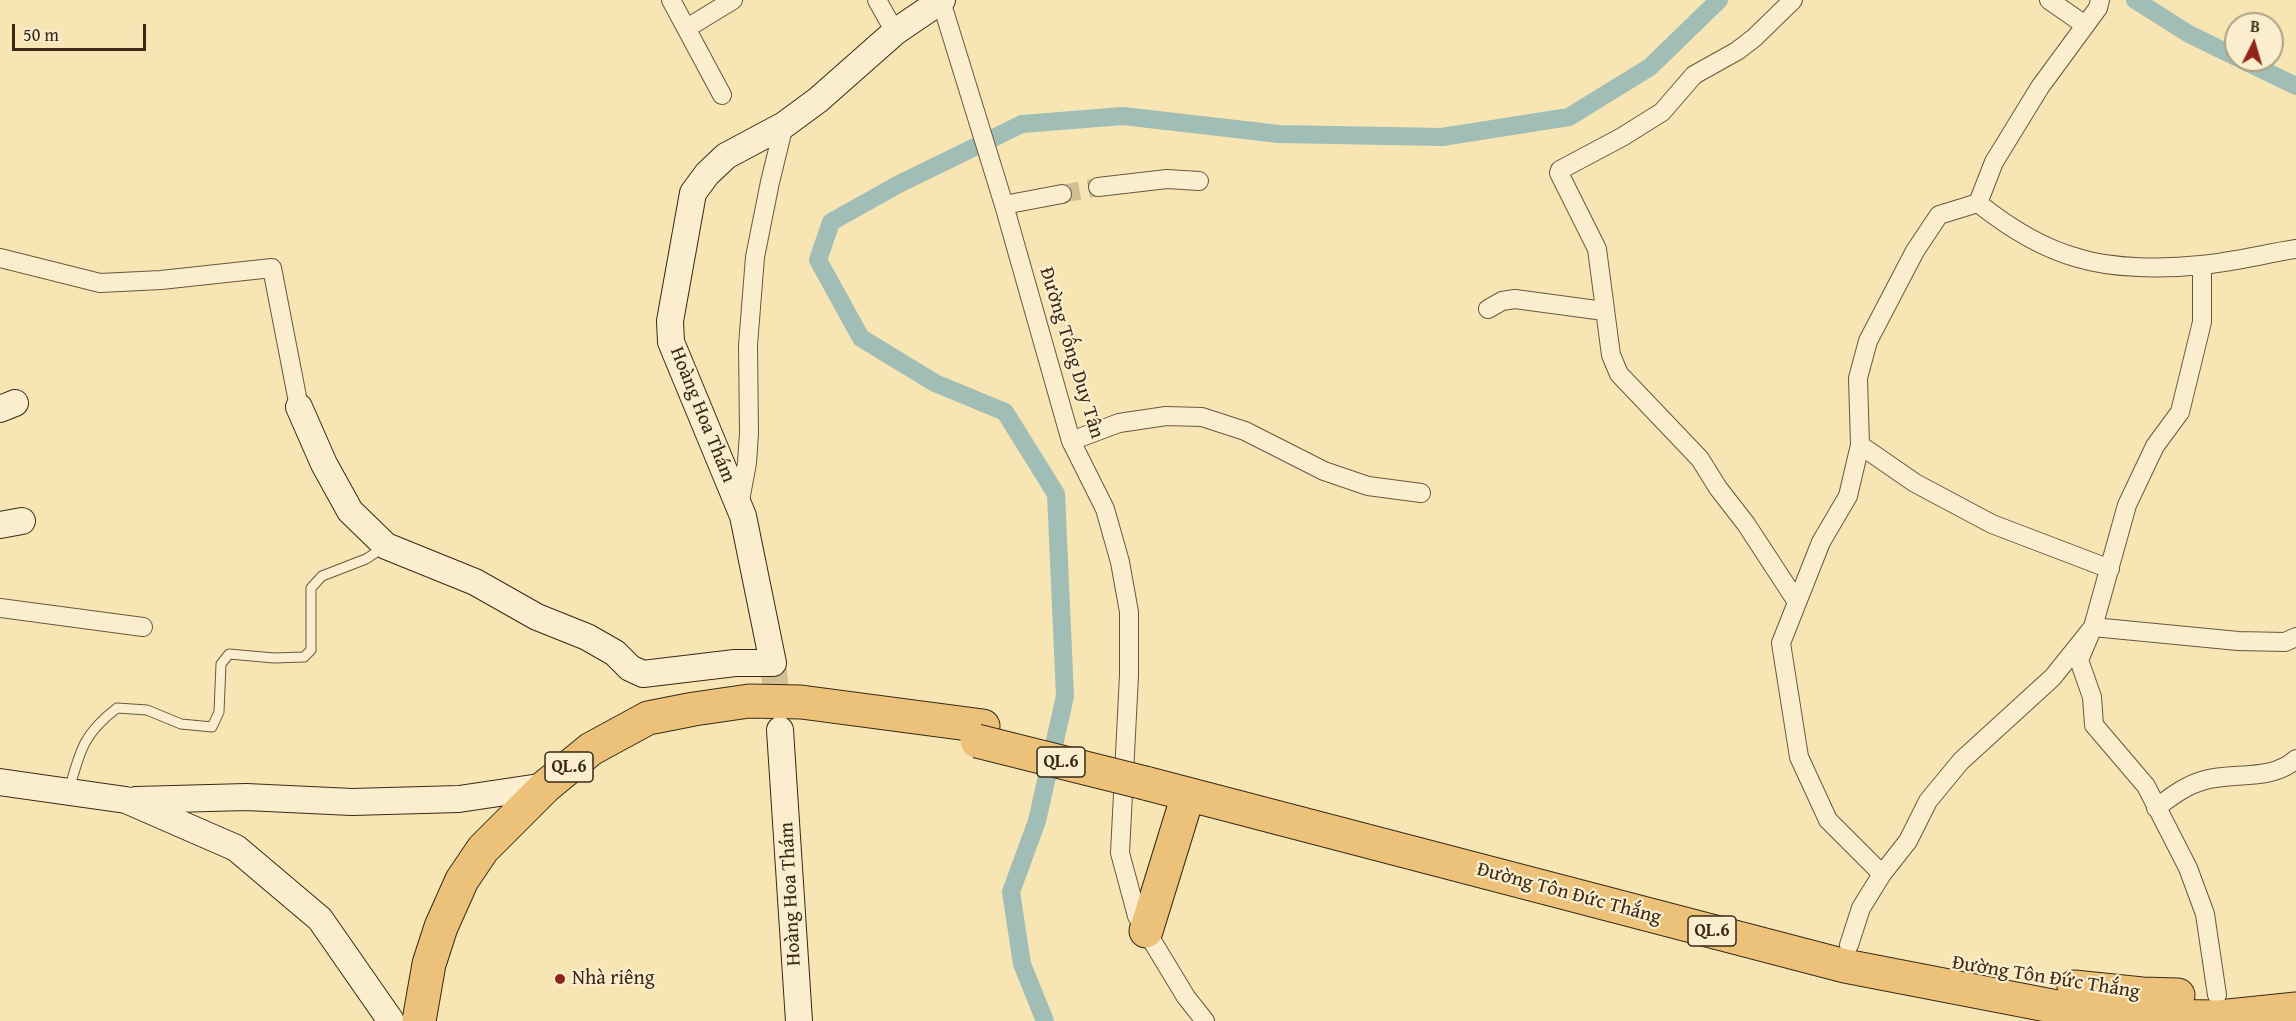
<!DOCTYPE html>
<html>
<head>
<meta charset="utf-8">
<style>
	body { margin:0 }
	#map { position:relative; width:2296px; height:1021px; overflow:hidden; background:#f7e5b3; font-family:"Gentium Book Plus",serif }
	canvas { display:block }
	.north { position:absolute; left:2224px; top:12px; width:60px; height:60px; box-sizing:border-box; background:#faeece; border:2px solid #ad9f84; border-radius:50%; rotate:5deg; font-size:16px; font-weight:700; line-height:24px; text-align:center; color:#392916 }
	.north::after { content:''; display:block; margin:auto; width:21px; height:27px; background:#8f2418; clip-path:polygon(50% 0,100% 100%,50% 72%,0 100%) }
	.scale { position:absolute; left:12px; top:24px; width:134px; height:27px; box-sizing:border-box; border:3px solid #392916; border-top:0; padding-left:8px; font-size:18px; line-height:21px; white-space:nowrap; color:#392916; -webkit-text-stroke:4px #faeece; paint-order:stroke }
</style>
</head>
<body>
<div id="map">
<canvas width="2296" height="1021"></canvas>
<div class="north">B</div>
<div class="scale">50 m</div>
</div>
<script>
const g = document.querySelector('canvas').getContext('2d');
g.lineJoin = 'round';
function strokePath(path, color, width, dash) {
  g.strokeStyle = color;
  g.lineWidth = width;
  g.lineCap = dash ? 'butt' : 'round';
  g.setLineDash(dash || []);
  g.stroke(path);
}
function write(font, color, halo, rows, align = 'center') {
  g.font = font + ' "Gentium Book Plus",serif';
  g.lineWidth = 4.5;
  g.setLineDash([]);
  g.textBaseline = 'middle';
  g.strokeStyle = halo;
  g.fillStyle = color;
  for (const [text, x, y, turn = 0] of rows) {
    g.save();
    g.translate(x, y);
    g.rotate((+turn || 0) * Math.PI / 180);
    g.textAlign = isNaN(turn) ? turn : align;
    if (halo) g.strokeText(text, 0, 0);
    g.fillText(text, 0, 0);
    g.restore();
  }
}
const canal = new Path2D(`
	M2135 0 2189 34 2236 57
	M2242 60 2296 86
	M1045 1021 1022 964 1011 892 1037 821 1065 696 1056 494 1005 412 935 383 861 338 818 260 831 222 899 184 1022 124 1123 116 1279 134 1442 137 1569 117 1650 67 1719 0`);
const streetTunnel = new Path2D(`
	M1062 194 1098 187`);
const secondaryTunnel = new Path2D(`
	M773 663 779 718`);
const lane = new Path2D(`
	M69 790C80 751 83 734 117 708L147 710 181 724 212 727 219 712 221 664 229 654 274 658 304 657 311 650V588L322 576 366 559 384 547`);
const street = new Path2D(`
	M671 0 722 95
	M877 0 895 32
	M1793 0 1754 38 1737 51 1694 75 1662 112 1622 137 1560 170 1559 173 1597 249 1611 355 1619 374 1700 459 1718 488 1746 524 1797 602
	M2049 0 2085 25
	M2100 0 2098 8 2040 87 1994 162 1978 203C2008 227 2041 248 2078 258 2113 269 2164 269 2201 265 2233 262 2264 254 2296 249
	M941 1 1004 205 1071 441 1105 509 1120 562 1129 612V675L1120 853 1137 916 1186 997 1205 1021
	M687 28 733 0
	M1098 187 1167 179 1199 181
	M1004 205 1062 194
	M0 258 100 283 161 280 272 268 299 407
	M2202 265V322L2180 412 2155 446 2127 505 2093 627 2079 660 2092 697 2094 725 2146 786 2188 868 2205 914 2217 995
	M1488 309 1502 301 1515 299 1604 311
	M1071 441 1119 423 1166 416 1202 417 1245 431 1324 471 1368 486 1421 493
	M1860 445 1915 483 1992 524 2110 569
	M739 506 747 463 749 433 748 345 755 257 770 182 784 125
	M0 608 143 627
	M2156 808C2172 796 2186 785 2205 780 2234 772 2273 781 2296 759
	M1882 874 1828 820 1799 757 1781 643 1821 542 1848 496 1860 445 1858 378 1868 341 1915 251 1939 215 1978 203
	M1849 945 1861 908 1882 874 1908 841 1928 801 1961 761 2053 677 2093 627 2238 641 2285 642 2296 637`);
const secondary = new Path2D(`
	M299 407 324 464 350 511 386 546 475 582 537 617 587 637 615 653 630 668 643 674 735 663H773L743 516 671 342 670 321 693 193 707 174 726 156 784 125 818 100 895 32 942 0
	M0 409 15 403
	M0 525 22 521
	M780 730 799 1021
	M0 782 126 800 236 848 320 919 391 1021
	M136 800 246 797 352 802 459 799 546 786`);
const highway = new Path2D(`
	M1145 783 1845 966 2062 1008 2128 1016 2219 1017 2296 1009
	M1146 931 1188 795
	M2074 987 2142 994 2178 995
	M419 1021 429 964 441 927 462 880 483 849 546 786 591 749 648 718 694 709 749 701 801 702 983 726`);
const highwayBridge = new Path2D(`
	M977 741 1145 783`);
const markers = [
	[560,979,6,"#8f2418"]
];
const shields = [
	[1061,762,48],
	[569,767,48],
	[1712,931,48]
];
const shieldNames = [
	["QL.6",1061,762],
	["QL.6",569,767],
	["QL.6",1712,931]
];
const streetNames = [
	["Đường Tống Duy Tân",1071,353,73],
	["Hoàng Hoa Thám",702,415,68],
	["Hoàng Hoa Thám",791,894,-93],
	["Đường Tôn Đức Thắng",1569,894,15],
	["Đường Tôn Đức Thắng",2046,978,9]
];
const poiNames = [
	["Nhà riêng",572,979]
];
strokePath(canal, '#a0bdb6', 18);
strokePath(streetTunnel, '#d1bf94', 18, [18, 9]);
strokePath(secondaryTunnel, '#d1bf94', 26, [26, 13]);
strokePath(lane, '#68583d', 11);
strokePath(street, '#68583d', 20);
strokePath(secondary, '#392916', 28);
strokePath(highway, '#392916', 35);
strokePath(lane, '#faeece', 9);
strokePath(street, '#faeece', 18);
strokePath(secondary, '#faeece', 26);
strokePath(highway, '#ecc27a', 33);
strokePath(highwayBridge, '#392916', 35, []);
strokePath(highwayBridge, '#ecc27a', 33);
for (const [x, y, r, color] of markers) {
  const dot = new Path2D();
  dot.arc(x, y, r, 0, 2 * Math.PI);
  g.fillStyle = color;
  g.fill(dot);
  strokePath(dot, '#faeece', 2);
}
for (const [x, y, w] of shields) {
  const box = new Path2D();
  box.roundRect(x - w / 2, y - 15, w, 30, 4.5);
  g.fillStyle = '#faeece';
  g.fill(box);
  strokePath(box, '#392916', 1.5);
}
write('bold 18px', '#392916', null, shieldNames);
write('20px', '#392916', '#faeece', streetNames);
write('20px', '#392916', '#faeece', poiNames, 'left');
</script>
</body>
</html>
